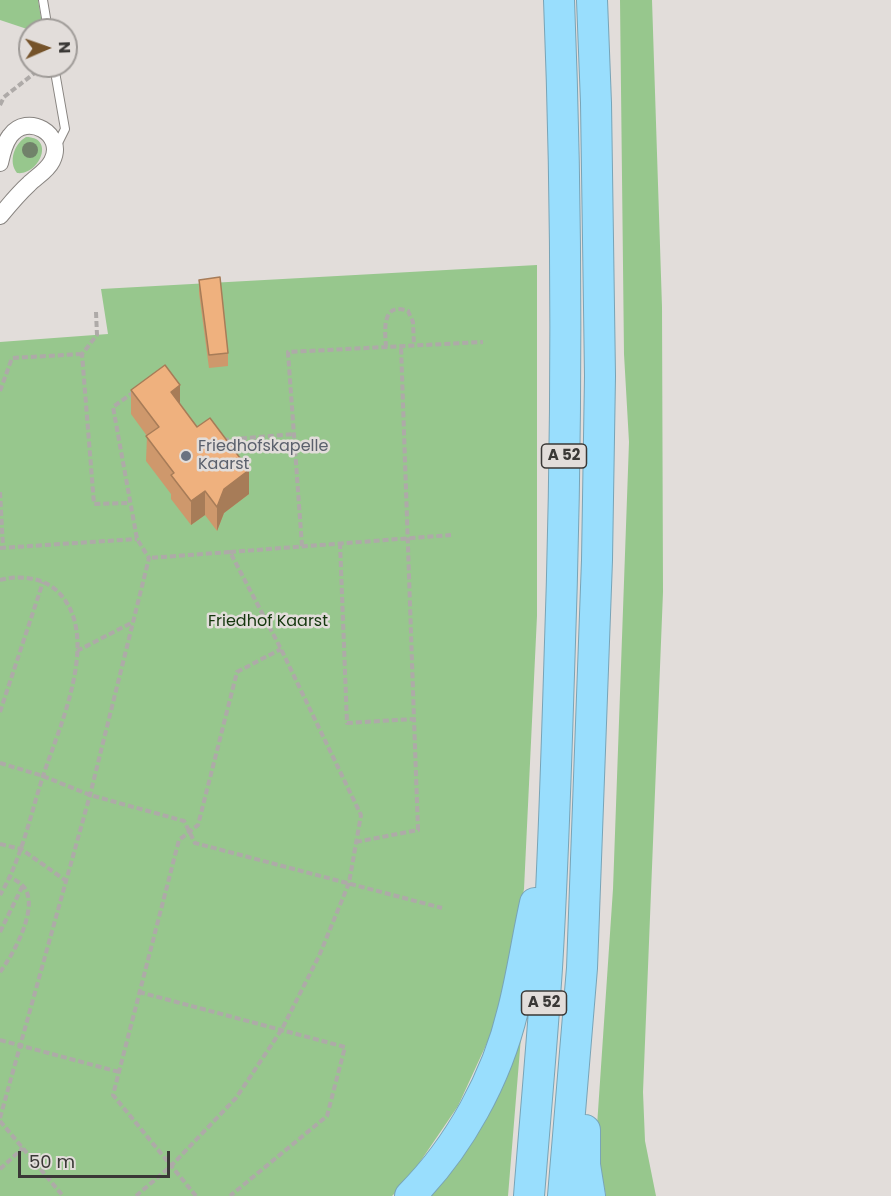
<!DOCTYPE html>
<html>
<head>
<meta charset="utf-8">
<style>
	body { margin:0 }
	#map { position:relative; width:891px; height:1196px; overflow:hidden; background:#e2ddda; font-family:Poppins,sans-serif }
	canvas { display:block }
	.north { position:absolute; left:18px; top:18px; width:60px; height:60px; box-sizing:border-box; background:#e2ddda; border:2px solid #9f9b98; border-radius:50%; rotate:88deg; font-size:16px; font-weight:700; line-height:24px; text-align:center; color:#3a3836 }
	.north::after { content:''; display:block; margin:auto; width:21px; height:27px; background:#75532a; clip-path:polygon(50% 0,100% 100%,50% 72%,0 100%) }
	.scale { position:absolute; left:18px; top:1151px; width:152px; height:27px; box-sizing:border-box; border:3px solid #3a3836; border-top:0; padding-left:8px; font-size:18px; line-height:21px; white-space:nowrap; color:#3a3836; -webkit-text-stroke:4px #e2ddda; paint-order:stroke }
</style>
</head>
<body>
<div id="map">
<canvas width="891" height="1196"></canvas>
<div class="north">N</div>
<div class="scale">50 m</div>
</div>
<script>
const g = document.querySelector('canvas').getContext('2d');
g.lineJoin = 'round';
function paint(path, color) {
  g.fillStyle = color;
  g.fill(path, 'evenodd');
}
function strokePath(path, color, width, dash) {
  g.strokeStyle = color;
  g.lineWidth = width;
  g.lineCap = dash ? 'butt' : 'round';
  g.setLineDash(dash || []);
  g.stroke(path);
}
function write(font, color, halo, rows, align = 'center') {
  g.font = font + ' Poppins,sans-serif';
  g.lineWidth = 5;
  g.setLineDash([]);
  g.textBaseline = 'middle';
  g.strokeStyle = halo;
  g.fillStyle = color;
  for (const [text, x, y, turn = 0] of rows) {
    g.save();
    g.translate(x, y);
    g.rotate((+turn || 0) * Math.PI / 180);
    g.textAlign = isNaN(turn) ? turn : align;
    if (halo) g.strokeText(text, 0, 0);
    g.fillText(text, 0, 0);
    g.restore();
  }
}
const green = new Path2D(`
	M0 0H38L43 30H30L0 20Z
	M620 0H652L662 307 663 592 643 1092 645 1141 656 1196H606L599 1162 597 1126 613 889 629 442 624 354Z
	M26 137C56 137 39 176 17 173 8 162 14 144 26 137Z
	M537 265V616L524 889 498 1019 458 1106 407 1181 392 1196H0V342L108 334 101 289Z
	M521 1037 508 1196H430Z`);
const path = new Path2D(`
	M0 105 4 97 41 68
	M96 312 97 335 82 354 94 504 129 503
	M386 347C385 331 381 301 408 311L413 322 414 345
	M0 391 12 358 82 354
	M223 440 294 434
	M0 492 3 547
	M340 543 347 723 414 719 401 346
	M302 546 288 352 483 342
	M0 548 137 539
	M230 552 451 535
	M0 580C19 575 41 577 56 590 104 633 59 727 43 776 30 816 22 858 0 895
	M77 651 133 622
	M0 712 43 582
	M0 763 43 776 90 795 184 821 195 843 442 908
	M356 842 418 830 414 719
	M0 844 21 849 65 880
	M0 932 23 885
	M0 972C13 955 42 904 22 885 19 882 14 879 10 877
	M139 992 345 1047 327 1116 230 1196
	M0 1040 119 1072
	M0 1118 90 795 149 558 137 539 113 407 134 392
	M0 1121 63 1196
	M0 1169 23 1148
	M136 1196 171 1166 236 1098 282 1029 319 956 349 883 361 815 281 649 230 552 149 558
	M196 1196 113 1095 179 840 198 825 237 672 281 649`);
const service = new Path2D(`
	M43 0 48 30
	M54 66 65 129 56 147`);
const minor = new Path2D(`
	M0 163C2 154 4 144 10 136 27 112 66 134 52 161 47 171 36 177 29 184 18 194 9 205 0 216`);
const motorway = new Path2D(`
	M585 1130V1165L590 1196
	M410 1196C459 1147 497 1078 513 1010 522 975 527 939 535 903
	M529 1196C535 1120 542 1044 547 968 553 870 556 772 559 674 567 449 568 224 559 0
	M563 1196 582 968 597 560 600 376 596 103 592 0`);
const trees = [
	[30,150]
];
const wall = new Path2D(`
	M199 280 228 353V366L209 368 199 293Z
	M131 390 180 404 249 494 224 513 217 531 205 515 191 525 171 499V494L146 461 147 436 131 414Z`);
const shadedWall = new Path2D(`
	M180 385V410L171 392Z
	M249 470V494L224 513 217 531V507L224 489Z
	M205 491V515L191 525V501Z`);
const building = new Path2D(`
	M220 277 228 353 209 355 199 280Z
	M165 365 180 385 171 392 197 427 210 418 249 470 224 489 217 507 205 491 191 501 171 475 174 473 146 436 159 427 131 390Z`);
const markers = [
	[186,456,6,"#6b7280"]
];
const shields = [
	[564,456,45],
	[544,1003,45]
];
const shieldNames = [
	["A 52",564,456],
	["A 52",544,1003]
];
const worshipNames = [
	["Friedhofskapelle",198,447],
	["Kaarst",198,465]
];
const parkNames = [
	["Friedhof Kaarst",268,622]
];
paint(green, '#97c78d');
strokePath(service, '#888480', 10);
strokePath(minor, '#888480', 18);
strokePath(motorway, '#78a4b7', 32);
strokePath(path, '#aeaaa8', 4, [6, 3]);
strokePath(service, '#fff', 8);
strokePath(minor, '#fff', 16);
strokePath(motorway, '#99defd', 30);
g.fillStyle = '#71826a';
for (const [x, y] of trees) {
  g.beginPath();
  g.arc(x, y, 8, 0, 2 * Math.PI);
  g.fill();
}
paint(wall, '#ce986c');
paint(shadedWall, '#a77c58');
paint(building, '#efb17e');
strokePath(building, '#a77c58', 1.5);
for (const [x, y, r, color] of markers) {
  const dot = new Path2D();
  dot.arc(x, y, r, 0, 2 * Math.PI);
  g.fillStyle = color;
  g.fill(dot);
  strokePath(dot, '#e2ddda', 2);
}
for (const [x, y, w] of shields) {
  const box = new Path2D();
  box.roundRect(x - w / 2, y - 12, w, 24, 4.5);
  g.fillStyle = '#e2ddda';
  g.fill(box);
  strokePath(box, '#3a3836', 1.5);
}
write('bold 15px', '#3a3836', null, shieldNames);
write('16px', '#5b616d', '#e2ddda', worshipNames, 'left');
write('16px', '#15370e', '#e2ddda', parkNames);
</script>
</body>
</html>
